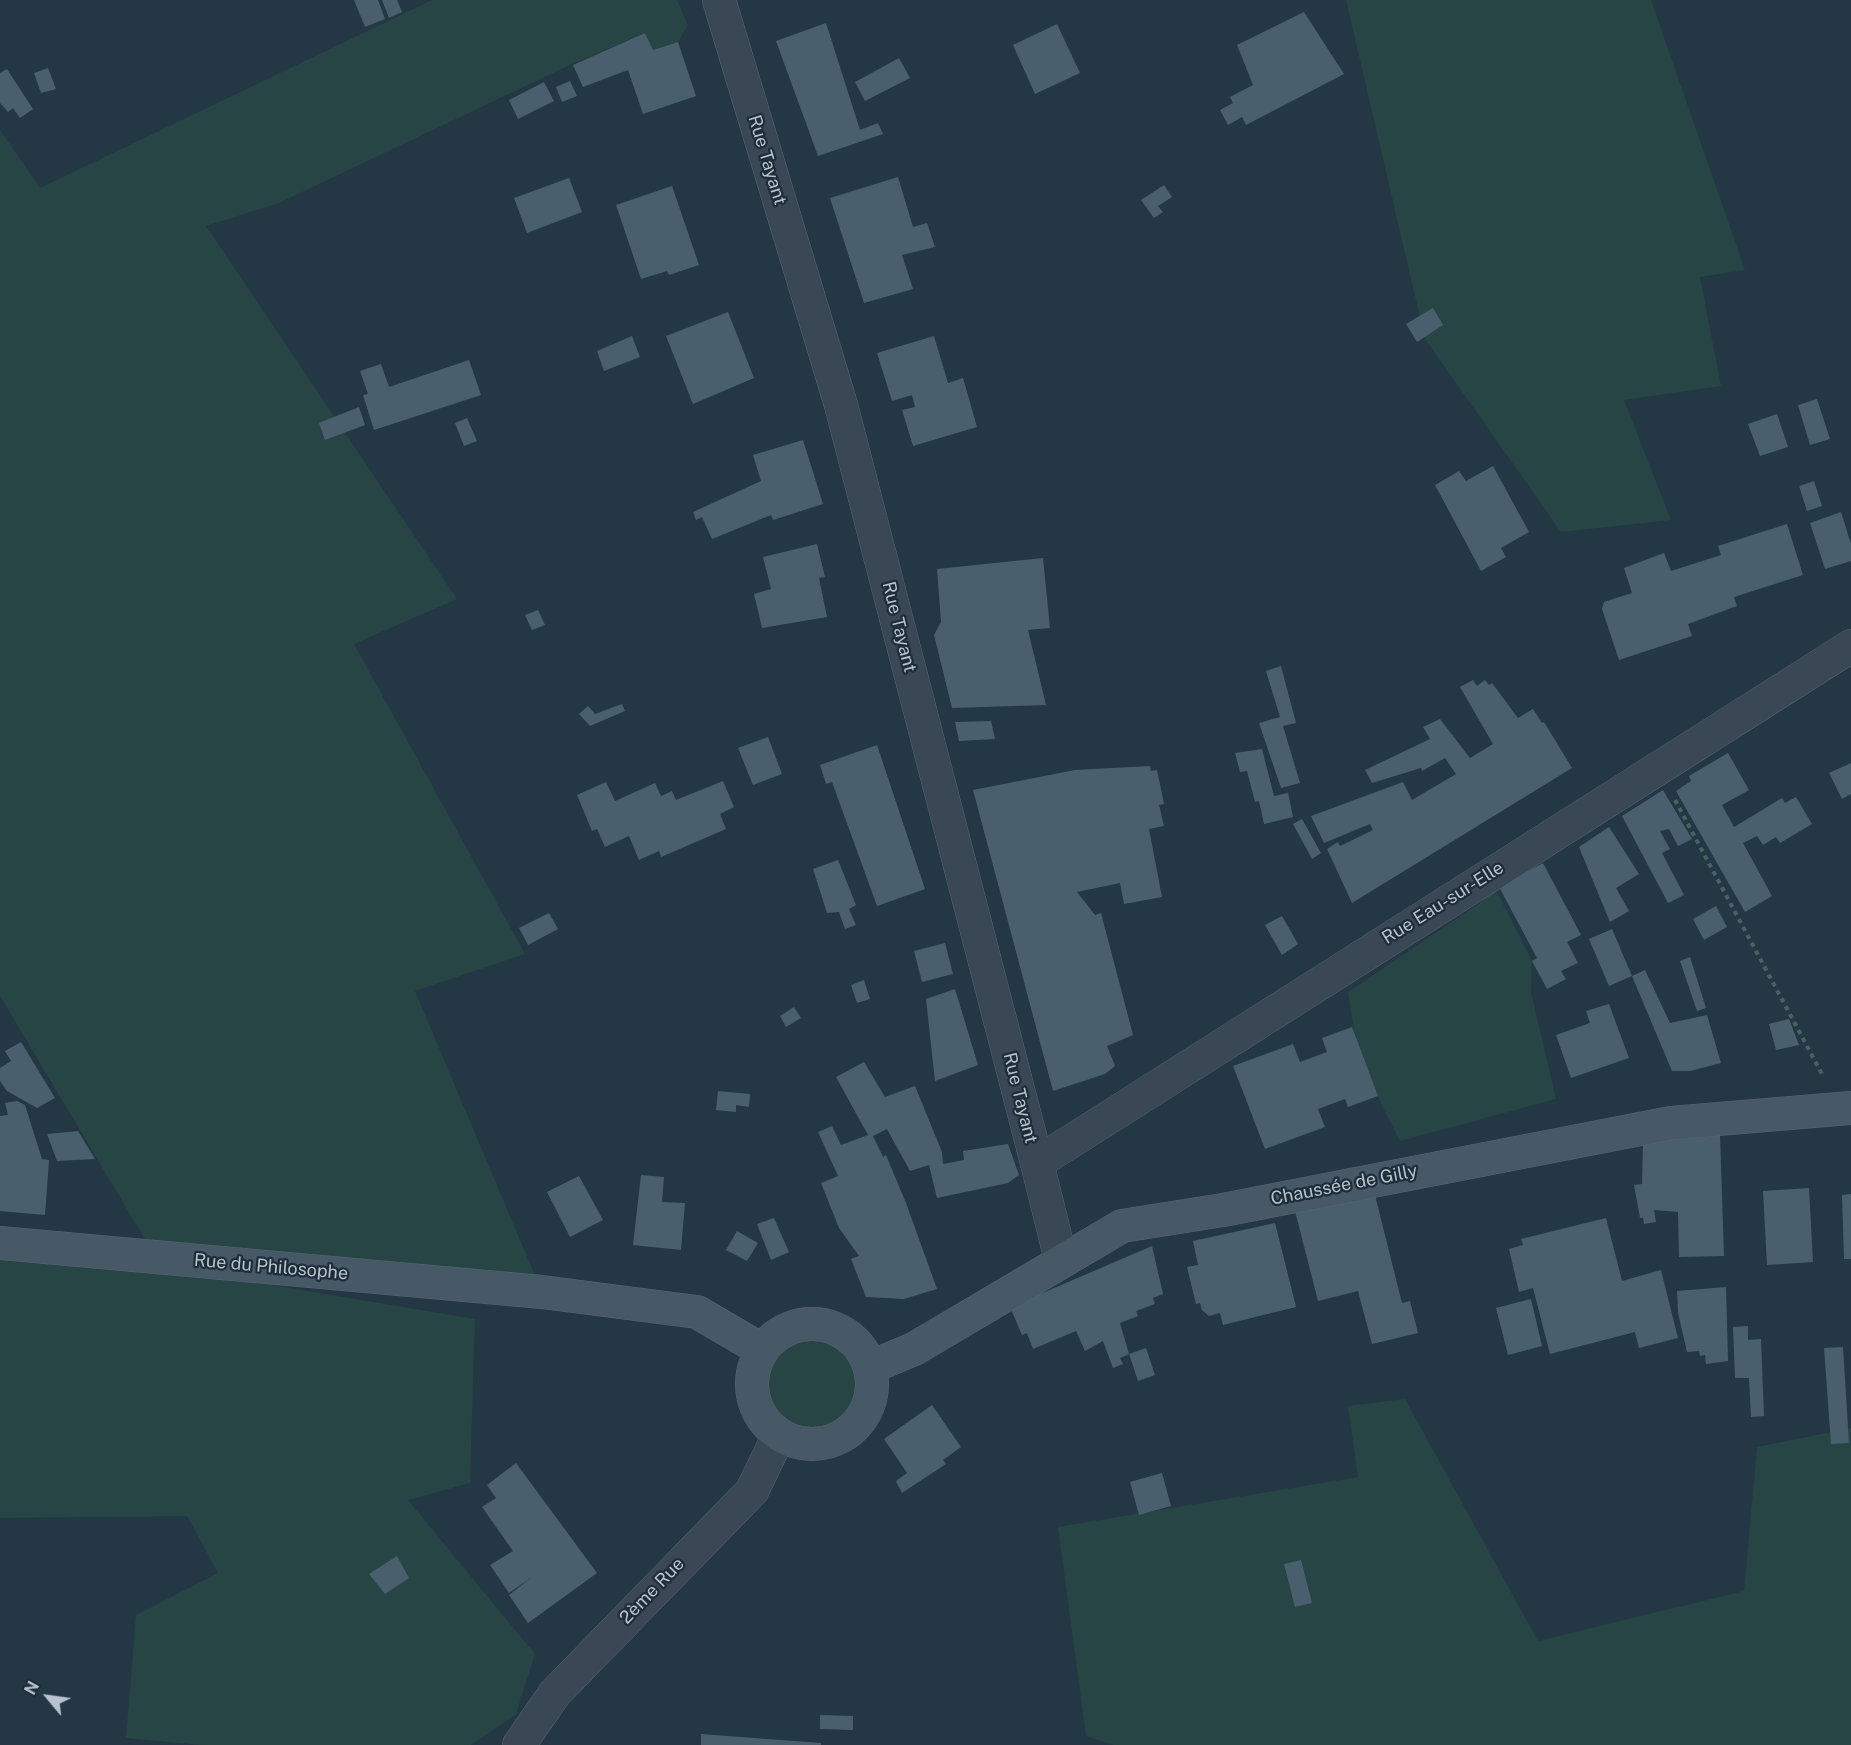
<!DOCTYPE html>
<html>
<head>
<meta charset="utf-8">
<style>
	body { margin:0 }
	#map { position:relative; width:1851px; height:1745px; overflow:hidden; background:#243744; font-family:"Public Sans",sans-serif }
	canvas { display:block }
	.north { position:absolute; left:18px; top:1667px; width:60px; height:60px; -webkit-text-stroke:4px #1e2d39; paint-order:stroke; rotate:299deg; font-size:16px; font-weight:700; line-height:24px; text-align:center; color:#b6c3cd }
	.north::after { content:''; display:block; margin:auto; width:21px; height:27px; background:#b6c3cd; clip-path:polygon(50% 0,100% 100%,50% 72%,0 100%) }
</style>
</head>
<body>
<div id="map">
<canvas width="1851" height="1745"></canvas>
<div class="north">N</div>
</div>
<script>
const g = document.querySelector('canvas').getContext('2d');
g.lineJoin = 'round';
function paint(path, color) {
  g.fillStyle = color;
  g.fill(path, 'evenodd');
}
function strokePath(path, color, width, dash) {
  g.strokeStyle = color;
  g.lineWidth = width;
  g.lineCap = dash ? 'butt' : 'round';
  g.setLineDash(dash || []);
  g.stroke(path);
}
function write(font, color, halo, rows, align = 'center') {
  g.font = font + ' "Public Sans",sans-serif';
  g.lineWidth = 4.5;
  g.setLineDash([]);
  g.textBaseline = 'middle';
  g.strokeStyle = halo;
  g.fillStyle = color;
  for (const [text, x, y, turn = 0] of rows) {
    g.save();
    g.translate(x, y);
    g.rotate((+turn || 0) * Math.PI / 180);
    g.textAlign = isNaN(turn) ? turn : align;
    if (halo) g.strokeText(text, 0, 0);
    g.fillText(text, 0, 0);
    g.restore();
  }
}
const green = new Path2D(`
	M432 0H677L688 25 678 42 652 50 645 33 572 64 279 203 206 226 457 599 354 644 525 954 415 991 542 1292 146 1241 0 996V130L40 188Z
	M1346 0H1651L1745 270 1700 277 1721 386 1624 400 1671 520 1561 532 1425 339Z
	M1496 890 1532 961 1531 992 1556 1099 1400 1141 1381 1104 1355 1037 1348 992 1474 907Z
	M51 1248 475 1319 470 1483 408 1500 535 1654 516 1714 471 1745H202L126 1738 136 1615 218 1573 187 1516 0 1518V1249Z
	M752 1383a60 60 0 1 1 120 0a60 60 0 1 1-120 0Z
	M1405 1399 1538 1641 1744 1591 1757 1447 1851 1428V1745H1114L1086 1736 1058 1527 1358 1477 1348 1406Z`);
const building = new Path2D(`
	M354 0H378L385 19 365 27Z
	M382 0H397L402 12 389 18Z
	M1304 12 1344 74 1246 125 1242 117 1228 125 1220 110 1233 103 1230 97 1253 85 1237 45Z
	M826 23 860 130 878 123 883 134 818 156 776 41Z
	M1057 24 1080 73 1035 94 1013 45Z
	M645 33 653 50 678 42 696 96 643 114 628 70 583 87 573 65Z
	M899 58 910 78 865 101 855 82Z
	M48 68 56 89 41 93 34 73Z
	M7 69 33 109 20 118 13 108 8 112 0 103V73Z
	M570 81 577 96 562 102 556 87Z
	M544 82 554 101 518 119 509 100Z
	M898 177 913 227 927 223 935 247 902 255 913 289 864 303 830 198Z
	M569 178 582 212 527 233 514 198Z
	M1164 185 1172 197 1158 206 1163 212 1154 218 1141 200Z
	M672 186 699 265 669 275 667 271 641 279 616 205Z
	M1433 308 1443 325 1417 342 1406 324Z
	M728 312 754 378 693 404 666 336Z
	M632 336 640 357 604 371 597 351Z
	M934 336 948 383 963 378 977 427 913 446 902 410 915 407 912 395 892 401 877 353Z
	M469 360 481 395 374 430 363 395 368 394 360 371 381 364 389 387Z
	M1817 399 1830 439 1810 445 1798 405Z
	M359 407 365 425 325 440 319 423Z
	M1777 414 1788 447 1760 456 1748 424Z
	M467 418 477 441 464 446 455 423Z
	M803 440 823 504 773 520 771 515 712 539 702 517 696 520 693 512 761 481 753 455Z
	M1493 466 1529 532 1501 548 1506 557 1481 571 1435 485 1459 471 1466 481Z
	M1814 481 1822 506 1807 511 1799 486Z
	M1841 512 1851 544V561L1825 569 1810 523Z
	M1787 524 1803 575 1734 597 1737 606 1688 624 1692 636 1619 660 1602 609 1604 602 1632 593 1624 568 1664 553 1671 571 1721 555 1718 546Z
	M817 544 825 577 819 578 827 617 762 628 754 594 771 589 763 557Z
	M1043 558 1050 628 1028 630 1046 705 952 708 934 635 941 622 937 569Z
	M538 610 545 625 532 630 525 615Z
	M1281 666 1296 723 1283 726 1300 783 1281 788 1259 723 1280 717 1266 671Z
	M1473 680 1477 686 1485 680 1489 685 1492 683 1518 718 1533 709 1542 723 1544 722 1572 768 1352 903 1327 849 1338 842 1340 846 1373 830 1370 824 1324 843 1311 816 1403 782 1412 800 1456 774 1445 758 1422 771 1421 768 1372 783 1365 770 1430 739 1423 727 1440 719 1470 758 1493 744 1460 687Z
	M622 704 625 711 590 726 579 714 588 706 595 714Z
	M991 721 995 739 959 741 955 722Z
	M768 737 782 774 753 785 738 748Z
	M877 745 925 889 877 906 832 782 826 784 820 765Z
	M1262 749 1274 796 1288 793 1293 817 1264 824 1259 801 1255 802 1247 771 1240 772 1235 753Z
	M1728 753 1749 790 1722 805 1734 827 1782 798 1785 803 1796 797 1812 824 1780 843 1776 837 1763 845 1757 836 1743 843 1772 896 1745 912 1676 791 1691 781 1689 776Z
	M1851 763V794L1842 799 1829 773Z
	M1150 766 1151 771 1157 770 1164 804 1159 805 1164 826 1149 829 1162 897 1124 904 1120 883 1077 892 1095 915 1101 913 1133 1035 1107 1046 1115 1066 1105 1074 1053 1091 973 790 1075 770Z
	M723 781 734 807 720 814 726 829 661 857 659 851 639 860 629 836 605 847 597 829 592 831 577 795 606 782 615 801 655 783 661 796 672 791 676 800Z
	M1663 790 1692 839 1678 846 1669 829 1660 831 1670 849 1662 853 1684 895 1668 903 1622 816Z
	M1302 819 1321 853 1312 859 1293 824Z
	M1609 827 1639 874 1616 888 1629 911 1610 922 1579 847Z
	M838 860 856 905 849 909 856 925 845 929 839 912 827 913 813 869Z
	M1543 863 1581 935 1567 942 1578 963 1561 971 1566 979 1547 989 1532 961 1537 958 1499 887Z
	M1716 906 1727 927 1704 940 1693 919Z
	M549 913 558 929 528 945 519 928Z
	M1282 916 1298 944 1282 955 1265 925Z
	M1612 929 1632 976 1645 970 1670 1023 1707 1015 1721 1063 1690 1071H1672L1632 976 1609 986 1589 939Z
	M945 943 953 974 922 982 914 951Z
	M1690 957 1706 1008 1697 1011 1680 961Z
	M864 980 870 999 857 1003 851 985Z
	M955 989 978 1065 935 1081 926 999Z
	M1609 1004 1629 1058 1571 1078 1556 1035 1590 1023 1586 1011Z
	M794 1007 801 1018 786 1027 780 1016Z
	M1789 1019 1799 1045 1776 1050 1769 1024Z
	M1352 1027 1378 1096 1348 1107 1345 1099 1318 1109 1325 1127 1265 1149 1233 1066 1293 1044 1300 1062 1327 1052 1322 1038Z
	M21 1042 55 1098 37 1108 7 1091 0 1081V1068L11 1061 5 1051Z
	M864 1062 885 1097 915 1086 942 1152 943 1164 964 1160 963 1151 1008 1144 1019 1175 1008 1183 937 1198 929 1165 910 1171 887 1129 873 1136 883 1157 886 1155 906 1203 937 1289 904 1299 866 1297 851 1259 859 1256 839 1228 821 1183 838 1176 818 1132 832 1126 841 1145 868 1135 836 1077Z
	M718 1091 750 1094 749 1107 736 1105V1112L716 1110Z
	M17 1101 25 1105 42 1159 49 1160 45 1215 0 1211V1116L8 1115 5 1103Z
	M78 1131 95 1159 57 1161 47 1134Z
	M1720 1134 1724 1256 1679 1257 1678 1212 1654 1210 1656 1222 1644 1224 1643 1218H1640L1634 1185 1642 1184 1643 1141Z
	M641 1175 664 1177 662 1202 685 1203 681 1250 633 1245Z
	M579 1176 603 1220 570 1237 547 1192Z
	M1809 1188 1813 1262 1767 1265 1763 1191Z
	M1374 1191 1402 1303 1410 1301 1418 1333 1372 1344 1358 1291 1318 1301 1295 1211Z
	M1851 1194V1259H1844L1842 1195Z
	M774 1218 789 1252 771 1260 757 1224Z
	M1606 1218 1622 1281 1661 1270 1678 1338 1639 1348 1635 1332 1550 1354 1533 1288 1519 1292 1509 1249 1523 1245 1521 1239Z
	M1275 1223 1296 1307 1223 1325 1220 1313 1209 1316 1202 1310 1200 1303 1196 1304 1187 1267 1198 1265 1193 1241Z
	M737 1231 758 1243 747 1261 726 1250Z
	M1152 1246 1163 1294 1153 1298 1155 1304 1136 1311 1138 1316 1120 1323 1129 1354 1146 1348 1155 1375 1138 1381 1129 1354 1120 1358 1123 1364 1113 1368 1103 1341 1085 1351 1076 1331 1033 1349 1027 1333 1022 1335 1010 1307Z
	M1726 1287 1728 1361 1706 1364 1705 1355 1700 1356 1699 1351 1687 1352 1678 1313 1677 1291Z
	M1531 1299 1542 1346 1508 1355 1496 1308Z
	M1748 1326V1340L1761 1339 1764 1416 1751 1417 1749 1378H1735L1733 1327Z
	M1843 1347 1849 1443 1831 1444 1824 1348Z
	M932 1405 961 1447 943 1460 946 1464 902 1493 896 1481 907 1473 884 1439Z
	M516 1463 597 1573 528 1623 509 1595 532 1577 509 1593 490 1565 513 1551 482 1507 496 1498 487 1485Z
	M1162 1473 1171 1506 1139 1515 1130 1482Z
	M397 1556 409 1578 385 1594 369 1574Z
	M1301 1560 1312 1603 1295 1607 1284 1564Z
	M820 1715 853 1716V1730L820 1729Z
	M701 1734 821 1743V1745H701Z`);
const path = new Path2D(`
	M1675 800 1822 1074`);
const minor = new Path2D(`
	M719 0 841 405 1037 1163`);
const tertiary = new Path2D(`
	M1061 1260 1037 1163 1851 646
	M519 1745 555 1693 752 1491 779 1435`);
const secondary = new Path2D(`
	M0 1243 542 1292 697 1312 762 1350
	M752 1384a60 60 0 1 1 120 0a60 60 0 1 1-120 0Z
	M871 1367 914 1349 1122 1226 1223 1210 1671 1123 1851 1108`);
const streetNames = [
	["Rue Tayant",767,160,73],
	["Rue Tayant",899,627,76],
	["Rue Eau-sur-Elle",1443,903,-32],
	["Rue Tayant",1020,1098,76],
	["Chaussée de Gilly",1344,1185,-11],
	["Rue du Philosophe",271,1267,5],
	["2ème Rue",652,1591,-46]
];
paint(green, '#274544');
paint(building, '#4a5f6d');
strokePath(minor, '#576671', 34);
strokePath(tertiary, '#576671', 34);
strokePath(secondary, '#576671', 34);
strokePath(path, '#476361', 4, [4.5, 4.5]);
strokePath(minor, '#394854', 33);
strokePath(tertiary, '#394854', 33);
strokePath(secondary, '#475867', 33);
write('18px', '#b6c3cd', '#1e2d39', streetNames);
</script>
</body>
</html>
